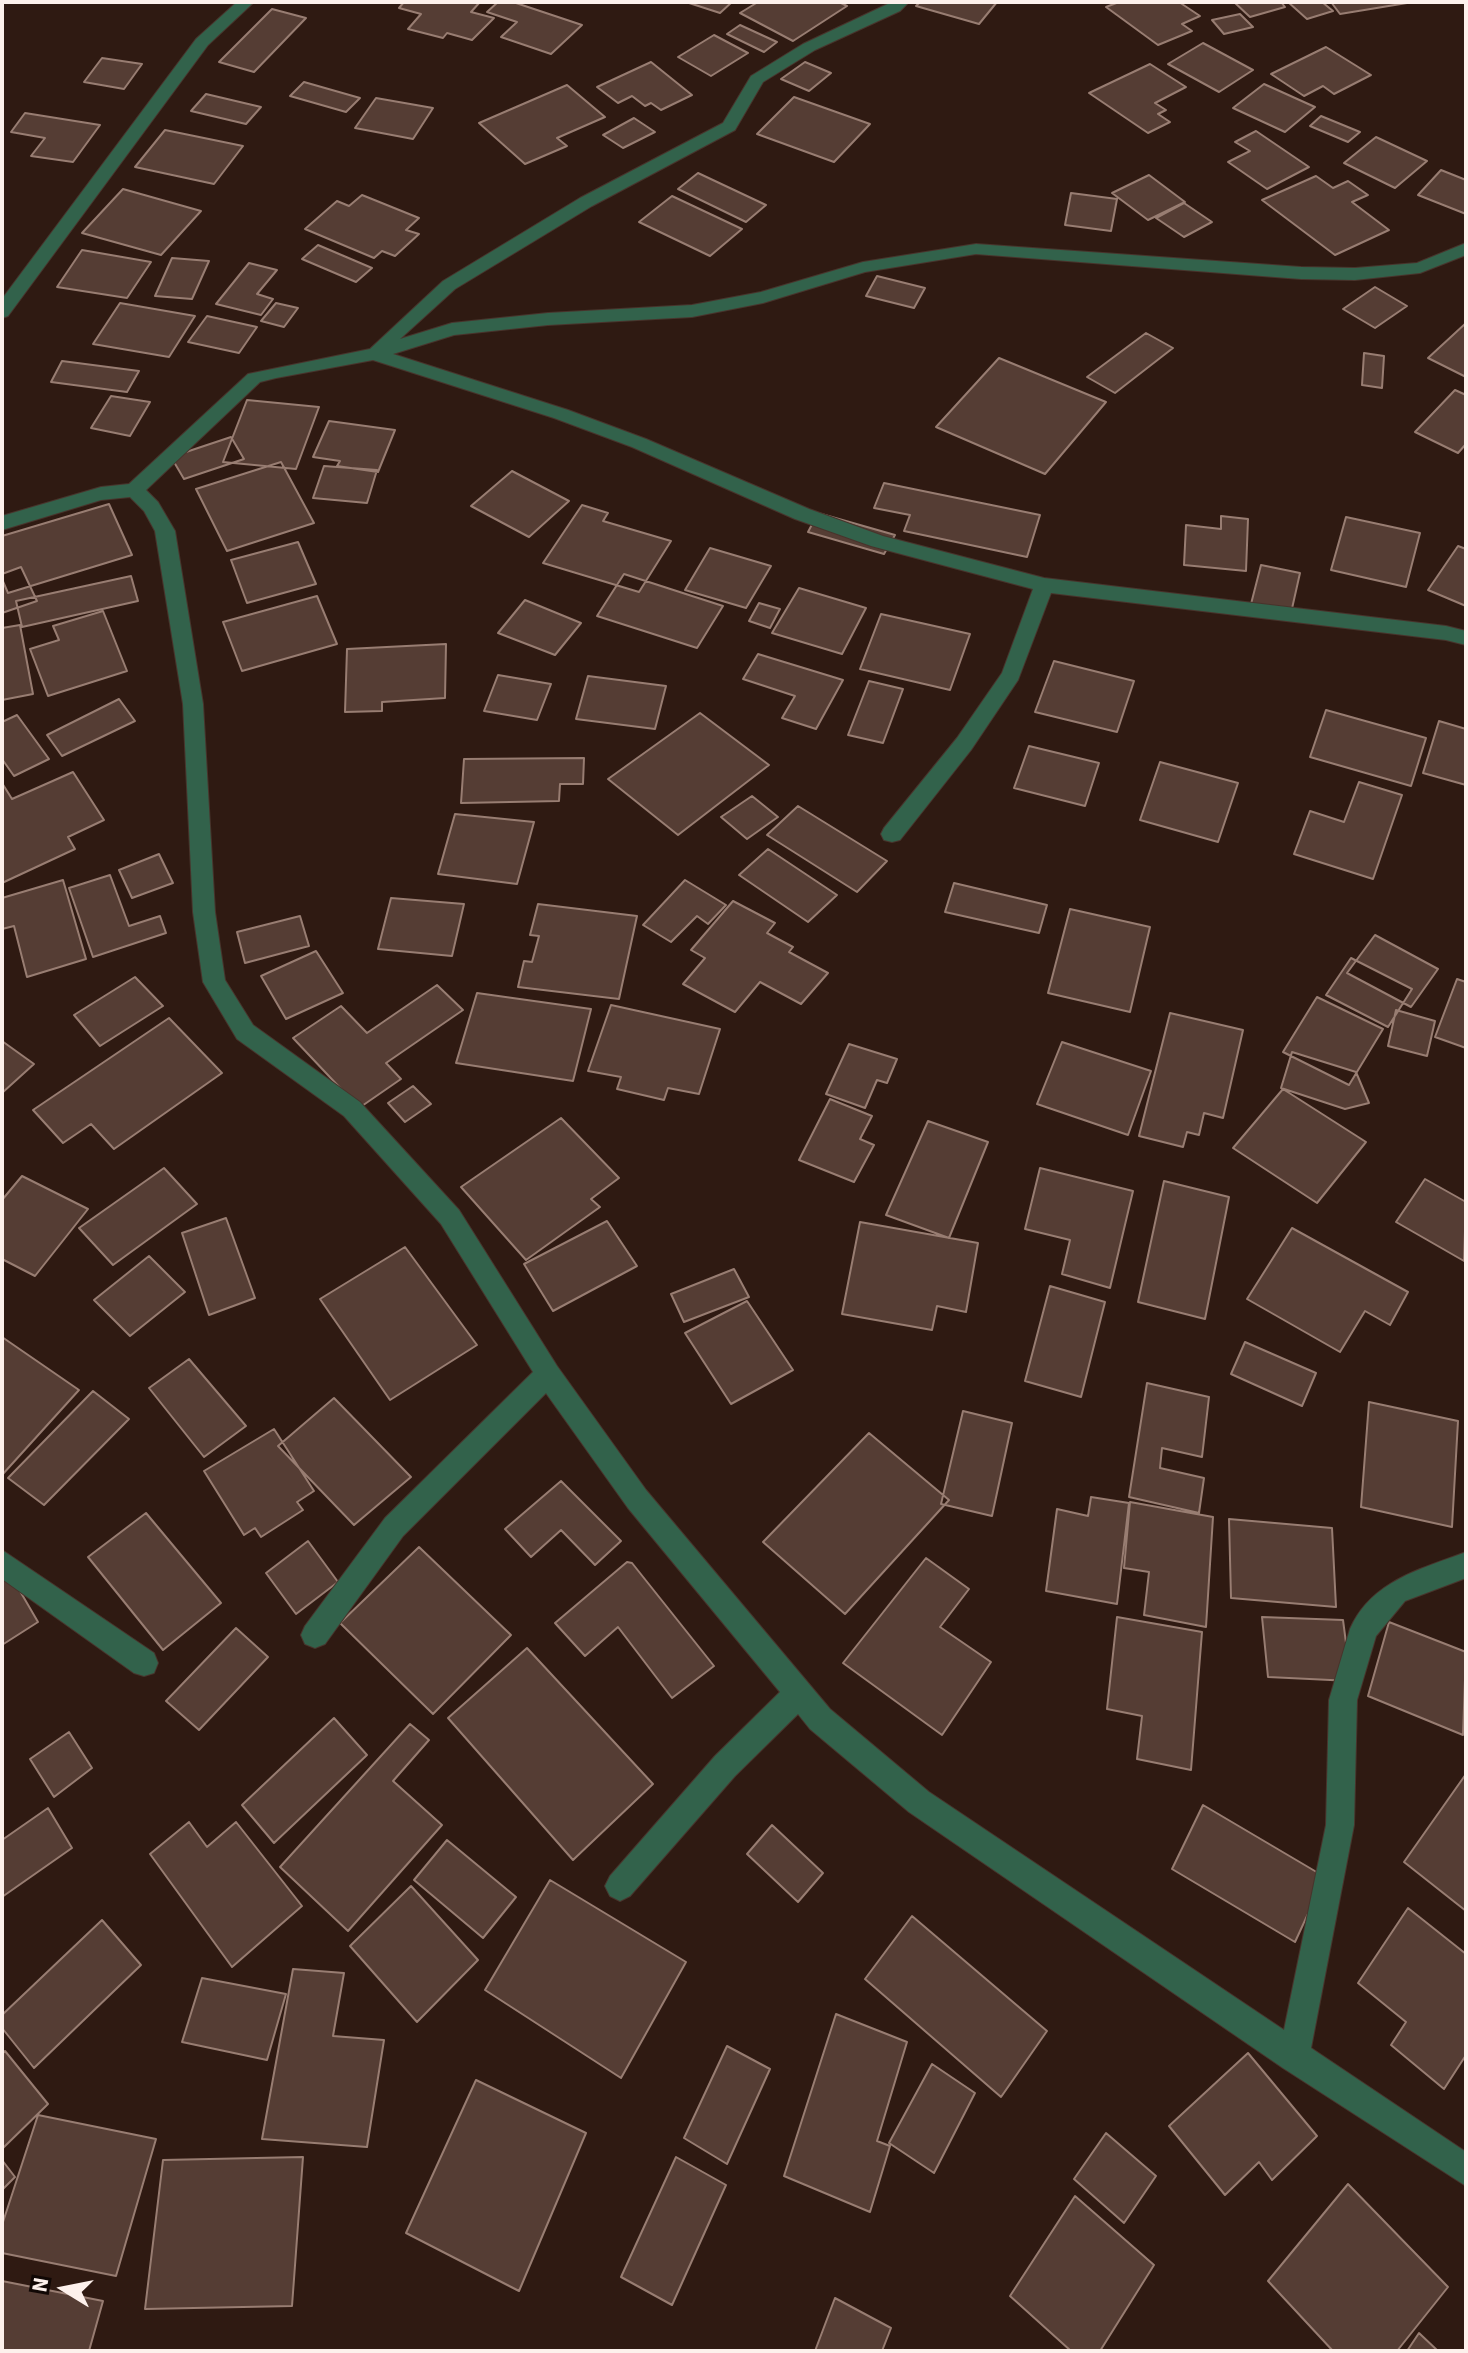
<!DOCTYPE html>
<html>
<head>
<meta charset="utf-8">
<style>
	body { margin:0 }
	#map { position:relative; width:1468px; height:2353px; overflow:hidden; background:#2f1a12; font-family:"Source Sans 3",sans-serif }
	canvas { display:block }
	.frame { position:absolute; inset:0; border:4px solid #fdf1ec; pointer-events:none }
	.north { position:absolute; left:24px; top:2249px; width:80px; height:80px; -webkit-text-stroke:6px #110805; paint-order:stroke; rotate:280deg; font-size:22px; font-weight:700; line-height:32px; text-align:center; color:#fdf1ec }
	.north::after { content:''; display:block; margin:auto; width:28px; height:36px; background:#fdf1ec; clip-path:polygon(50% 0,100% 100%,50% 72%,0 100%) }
</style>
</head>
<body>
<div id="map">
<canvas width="1468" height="2353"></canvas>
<div class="frame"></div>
<div class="north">N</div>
</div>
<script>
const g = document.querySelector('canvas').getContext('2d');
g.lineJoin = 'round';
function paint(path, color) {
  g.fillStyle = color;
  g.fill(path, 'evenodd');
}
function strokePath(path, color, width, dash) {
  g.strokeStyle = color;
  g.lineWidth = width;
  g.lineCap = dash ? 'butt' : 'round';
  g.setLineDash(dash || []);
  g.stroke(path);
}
const building = new Path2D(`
	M404 2H480L471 12 494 18 472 40 447 33 443 38 408 29 421 14 399 8Z
	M498 2H513L582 25 551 54 501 37 517 22 487 12Z
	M686 2H732L720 13Z
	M758 2H839L847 6 793 41 740 13Z
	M920 2H997L979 24 916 6Z
	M1119 2H1179L1200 16 1182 24 1192 31 1158 45 1106 7Z
	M1234 2H1281L1285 7 1250 17Z
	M1288 2H1322L1333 11 1307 19Z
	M1331 2H1406L1407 3 1340 14Z
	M272 9 306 18 254 72 219 62Z
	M1240 14 1253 27 1224 34 1212 20Z
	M740 25 777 42 764 52 727 34Z
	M714 35 748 53 711 76 678 57Z
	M1203 43 1253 70 1219 92 1168 64Z
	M1326 47 1371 75 1334 94 1323 86 1304 96 1271 74Z
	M102 58 142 64 124 89 84 82Z
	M651 62 692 95 661 110 651 103 645 106 632 96 618 103 597 87Z
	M805 62 831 73 809 91 781 79Z
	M1150 64 1186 87 1155 103 1166 110 1158 114 1170 122 1148 133 1089 93Z
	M304 82 360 98 346 112 290 96Z
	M1264 84 1315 107 1285 132 1233 108Z
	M567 85 605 117 557 138 567 146 525 164 479 123Z
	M206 94 261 107 246 124 191 111Z
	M794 97 870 124 834 162 757 134Z
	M376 98 433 108 413 139 355 128Z
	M25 113 100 125 73 162 31 156 45 138 11 132Z
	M1321 116 1360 132 1348 142 1310 126Z
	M634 118 655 132 623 148 603 135Z
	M165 130 243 146 214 184 135 167Z
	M1256 131 1309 167 1267 189 1228 162 1250 151 1235 142Z
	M1376 137 1427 161 1395 188 1344 163Z
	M1441 170 1466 180V214L1418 195Z
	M698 173 766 205 746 222 678 189Z
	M1149 175 1185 202 1148 220 1112 193Z
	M1316 176 1333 188 1348 181 1368 195 1352 202 1389 230 1335 255 1262 200Z
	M123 189 201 211 161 255 82 233Z
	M1071 193 1117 199 1111 231 1065 225Z
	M362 195 419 218 406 230 419 234 395 256 382 251 374 258 305 229 337 201 349 206Z
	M672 196 742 229 710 256 639 222Z
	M1184 203 1212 222 1184 237 1156 218Z
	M318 245 372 268 356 282 302 259Z
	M82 250 151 262 127 298 57 287Z
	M172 258 209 261 192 299 155 296Z
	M249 263 277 270 257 294 273 299 261 315 216 304Z
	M877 276 925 288 914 308 866 296Z
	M1375 287 1407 306 1375 328 1343 309Z
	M120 303 195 316 169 357 93 344Z
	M276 303 298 308 284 327 261 321Z
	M207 316 257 327 239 353 188 342Z
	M1466 323V377L1428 358Z
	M1146 333 1173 348 1115 393 1087 377Z
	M1364 353 1384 356 1382 388 1362 385Z
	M999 358 1106 402 1045 474 936 427Z
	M62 361 139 371 127 392 51 382Z
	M1455 390 1466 395V444L1458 453 1415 432Z
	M111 396 150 402 130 436 91 428Z
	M247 400 319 407 296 469 223 462Z
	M329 421 395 430 378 472 337 466 340 461 313 457Z
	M231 437 244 459 184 479 171 457Z
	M281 462 314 523 227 551 196 489Z
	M324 466 377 470 367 503 313 498Z
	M512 471 569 501 529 537 471 506Z
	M884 483 1040 515 1027 557 904 531 910 515 874 508Z
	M109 504 132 555 8 593 2 579V536Z
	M582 505 608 513 603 521 671 541 639 592 543 563Z
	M818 513 895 535 884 554 808 532Z
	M1221 516 1248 519 1246 571 1184 565 1186 525 1221 529Z
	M1346 517 1420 533 1406 587 1331 570Z
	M298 542 316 584 247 603 231 560Z
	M1458 546 1466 549V606L1428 590Z
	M710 548 771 566 746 608 685 590Z
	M1261 565 1300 573 1291 613 1251 604Z
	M21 567 37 601 2 613V574Z
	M624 574 723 606 697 648 597 616Z
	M131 576 138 601 22 627 16 601Z
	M799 588 866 608 842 654 772 633Z
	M317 596 337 644 242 671 223 622Z
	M525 600 581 623 555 655 498 633Z
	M759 603 780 609 770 628 749 621Z
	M103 611 127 671 48 696 30 649 59 640 53 626Z
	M881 614 970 634 950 690 860 669Z
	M20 625 33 694 2 700V628Z
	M446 644 445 698 382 702V711L345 712 347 649Z
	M758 654 843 680 816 729 782 718 795 696 743 679Z
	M1054 661 1134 681 1117 732 1035 712Z
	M498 675 551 684 537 720 484 711Z
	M588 676 666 686 655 729 576 719Z
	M869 681 903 689 883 743 848 735Z
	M119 699 135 721 62 756 47 735Z
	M1326 710 1426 738 1411 786 1310 757Z
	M700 713 769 765 678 835 608 779Z
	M17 715 49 759 14 776 2 759V722Z
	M1439 721 1466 729V785L1423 773Z
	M1029 746 1099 763 1085 806 1014 788Z
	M584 758 583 784H560L559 801 461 803 464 759Z
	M1160 762 1238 783 1218 842 1140 820Z
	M73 772 104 820 68 837 75 849 2 883V783L12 799Z
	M1359 782 1402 795 1373 879 1294 854 1310 811 1344 822Z
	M752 796 778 817 747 839 721 817Z
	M798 806 887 861 857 892 767 835Z
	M455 814 534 822 517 884 438 874Z
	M768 849 837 895 808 922 739 875Z
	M159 854 173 883 132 898 119 870Z
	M110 875 129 926 160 916 166 933 93 957 69 888Z
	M63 880 86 959 27 977 14 926 2 929V898Z
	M685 880 726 905 708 924 697 916 671 942 643 925Z
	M954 883 1047 905 1039 933 945 912Z
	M391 898 464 904 452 956 378 949Z
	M733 901 775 923 767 933 793 947 789 952 828 973 801 1004 760 982 735 1012 683 984 705 958 691 950Z
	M538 904 637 916 619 999 518 987 524 961 532 962 539 936 530 935Z
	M1070 909 1150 927 1130 1012 1048 993Z
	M300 916 309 946 245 963 237 932Z
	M1375 935 1438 969 1411 1007 1347 973Z
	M316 951 343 993 286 1019 261 976Z
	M1351 958 1412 989 1388 1027 1326 995Z
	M135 977 163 1006 100 1046 74 1015Z
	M1457 979 1466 982V1048L1435 1037Z
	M437 985 463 1010 386 1063 401 1079 359 1108 293 1038 341 1006 367 1033Z
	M477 993 591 1009 573 1081 456 1063Z
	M1317 997 1383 1029 1349 1085 1283 1052Z
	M611 1005 720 1029 699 1094 668 1088 664 1100 617 1089 621 1077 588 1071Z
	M1396 1010 1435 1021 1427 1056 1388 1046Z
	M1170 1013 1243 1030 1223 1118 1204 1113 1199 1135 1187 1132 1183 1147 1139 1136Z
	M169 1018 222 1073 114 1149 91 1124 63 1143 33 1110Z
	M2 1041 34 1064 2 1093Z
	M1062 1042 1151 1071 1128 1135 1037 1104Z
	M849 1044 897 1059 887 1083 877 1080 865 1108 826 1094Z
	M1292 1052 1356 1072 1369 1103 1345 1109 1281 1088Z
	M413 1086 431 1104 405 1122 388 1103Z
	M1283 1089 1366 1142 1317 1203 1233 1148Z
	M830 1099 872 1116 860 1139 874 1145 854 1182 799 1160Z
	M561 1118 619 1178 591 1199 600 1207 526 1260 461 1187Z
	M928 1121 988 1142 949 1238 886 1215Z
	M164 1168 197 1204 113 1265 79 1228Z
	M1040 1168 1133 1191 1110 1288 1062 1274 1070 1240 1025 1229Z
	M22 1176 88 1209 35 1276 2 1259V1200Z
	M1425 1179 1466 1202 1464 1261 1396 1222Z
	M1164 1181 1229 1197 1205 1319 1138 1302Z
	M226 1218 255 1298 209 1315 182 1233Z
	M607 1221 637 1266 553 1311 524 1264Z
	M860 1222 978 1243 966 1312 937 1306 932 1330 842 1314Z
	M1292 1228 1408 1292 1390 1325 1365 1311 1340 1352 1247 1299Z
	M405 1247 477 1345 390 1400 320 1299Z
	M149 1256 185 1292 130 1336 94 1300Z
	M734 1269 749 1297 684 1322 671 1294Z
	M1050 1286 1105 1302 1081 1397 1025 1381Z
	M747 1301 793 1370 731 1404 685 1333Z
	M2 1337 79 1390 2 1475Z
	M1245 1342 1316 1373 1302 1406 1231 1374Z
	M189 1359 246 1426 204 1457 149 1388Z
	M1147 1383 1209 1397 1202 1457 1162 1448 1160 1468 1204 1478 1199 1513 1129 1497Z
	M93 1391 129 1419 44 1505 8 1478Z
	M334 1398 411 1477 354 1525 278 1446Z
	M1369 1402 1458 1421 1452 1527 1361 1507Z
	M963 1411 1012 1423 992 1516 941 1504Z
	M274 1429 314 1491 297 1502 303 1510 261 1537 255 1528 244 1535 204 1471Z
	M869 1433 949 1500 845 1614 763 1542Z
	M561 1481 621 1541 595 1565 561 1530 531 1557 505 1529Z
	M1091 1497 1129 1503 1117 1604 1046 1591 1057 1509 1088 1516Z
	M1130 1502 1213 1517 1206 1627 1144 1615 1149 1572 1124 1568Z
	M146 1513 221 1603 163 1650 88 1557Z
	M1229 1519 1332 1528 1336 1607 1231 1598Z
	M308 1541 338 1582 296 1614 266 1573Z
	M419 1547 511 1635 433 1714 340 1623Z
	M926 1558 969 1589 940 1627 991 1662 942 1735 843 1663Z
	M627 1562 632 1563 714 1666 672 1698 618 1627 585 1656 555 1623Z
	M6 1567 38 1622 2 1645V1570Z
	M1117 1617 1202 1632 1191 1770 1137 1759 1142 1716 1107 1709Z
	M1262 1617 1343 1620 1351 1681 1268 1677Z
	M1389 1622 1466 1652 1463 1735 1368 1696Z
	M236 1628 268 1657 199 1730 166 1701Z
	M527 1648 653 1784 573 1860 448 1718Z
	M334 1718 367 1755 274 1843 242 1805Z
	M410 1724 429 1740 393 1781 442 1825 348 1931 280 1867Z
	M69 1732 92 1768 54 1797 30 1759Z
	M1466 1774V1911L1404 1862Z
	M1203 1805 1325 1877 1295 1942 1172 1869Z
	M48 1808 72 1848 2 1897V1840Z
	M189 1822 207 1847 236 1822 302 1906 232 1967 150 1854Z
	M772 1825 823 1873 798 1902 747 1854Z
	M447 1840 516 1897 483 1938 414 1880Z
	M550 1880 686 1962 621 2078 485 1990Z
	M411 1886 478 1960 417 2022 350 1946Z
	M1408 1908 1466 1954V2055L1444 2089 1391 2045 1406 2022 1358 1983Z
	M912 1916 1047 2031 1001 2097 865 1979Z
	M102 1920 141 1965 34 2068 2 2028V2015Z
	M293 1969 344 1973 333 2036 384 2040 367 2147 262 2139Z
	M202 1978 286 1994 267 2060 182 2042Z
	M836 2014 907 2042 877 2141 890 2146 870 2212 784 2176Z
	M727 2046 770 2069 727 2164 684 2138Z
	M5 2051 48 2104 2 2149V2054Z
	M1248 2053 1317 2136 1272 2180 1259 2162 1225 2195 1169 2126Z
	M932 2064 975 2093 934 2173 889 2143Z
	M476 2080 586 2133 519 2291 406 2233Z
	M38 2115 156 2139 116 2276 2 2253V2225Z
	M1106 2133 1156 2176 1124 2223 1074 2179Z
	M303 2157 292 2306 145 2309 163 2160Z
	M676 2157 726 2185 672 2305 621 2277Z
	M2 2160 15 2177 2 2190Z
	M1348 2184 1448 2287 1397 2351H1333L1268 2281Z
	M1075 2196 1154 2265 1100 2351H1071L1010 2296Z
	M2 2281 103 2301 89 2351H2Z
	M835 2298 891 2328 882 2351H815Z
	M1419 2333 1438 2351H1407Z`);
const minor = new Path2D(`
	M237 2H254L208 45 8 316 2 318V299L196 39Z
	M892 2H909L900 11 815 50 763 82 735 130 592 206 455 289 400 339 452 323 548 313 692 305 761 292 863 262 976 244 1301 267 1355 268 1417 263 1466 243V255L1420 273 1355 280 1301 279 976 254 865 272 763 303 692 317 548 325 454 335 393 354 568 410 646 439 809 509 883 536 1044 578 1446 626 1466 631V645L1446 640 1051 593 1018 680 971 750 900 840 892 842 884 840 881 834 884 828 957 738 1002 673 1033 589 871 546 795 519 632 447 554 418 373 360 276 378 260 382 146 490 158 502 175 531 203 704 215 912 225 980 253 1025 360 1102 459 1210 557 1366 646 1490 830 1709 929 1792 1284 2030 1326 1825 1329 1700 1350 1629C1371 1581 1421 1569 1466 1552V1578L1405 1601 1376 1636 1357 1700 1354 1825 1311 2048 1466 2152V2186L1283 2068 909 1812 810 1729 798 1714 735 1776 630 1896 620 1901 610 1896 605 1886 610 1876 715 1756 780 1692 628 1508 546 1393 403 1536 325 1644 315 1648 305 1644 301 1635 305 1626 385 1518 533 1372 441 1224 344 1116 237 1039 203 982 193 912 183 704 155 531 144 511 130 497 101 500 2 530V516L101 487 129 484 248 374 370 349 443 281 580 198 723 123 751 76 803 44Z
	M2 1550 154 1653 158 1663 154 1673 144 1676 134 1673 2 1579Z`);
paint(building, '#553d34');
strokePath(building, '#987d72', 2);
strokePath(minor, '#48342c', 2);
paint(minor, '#32624b');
</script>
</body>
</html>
